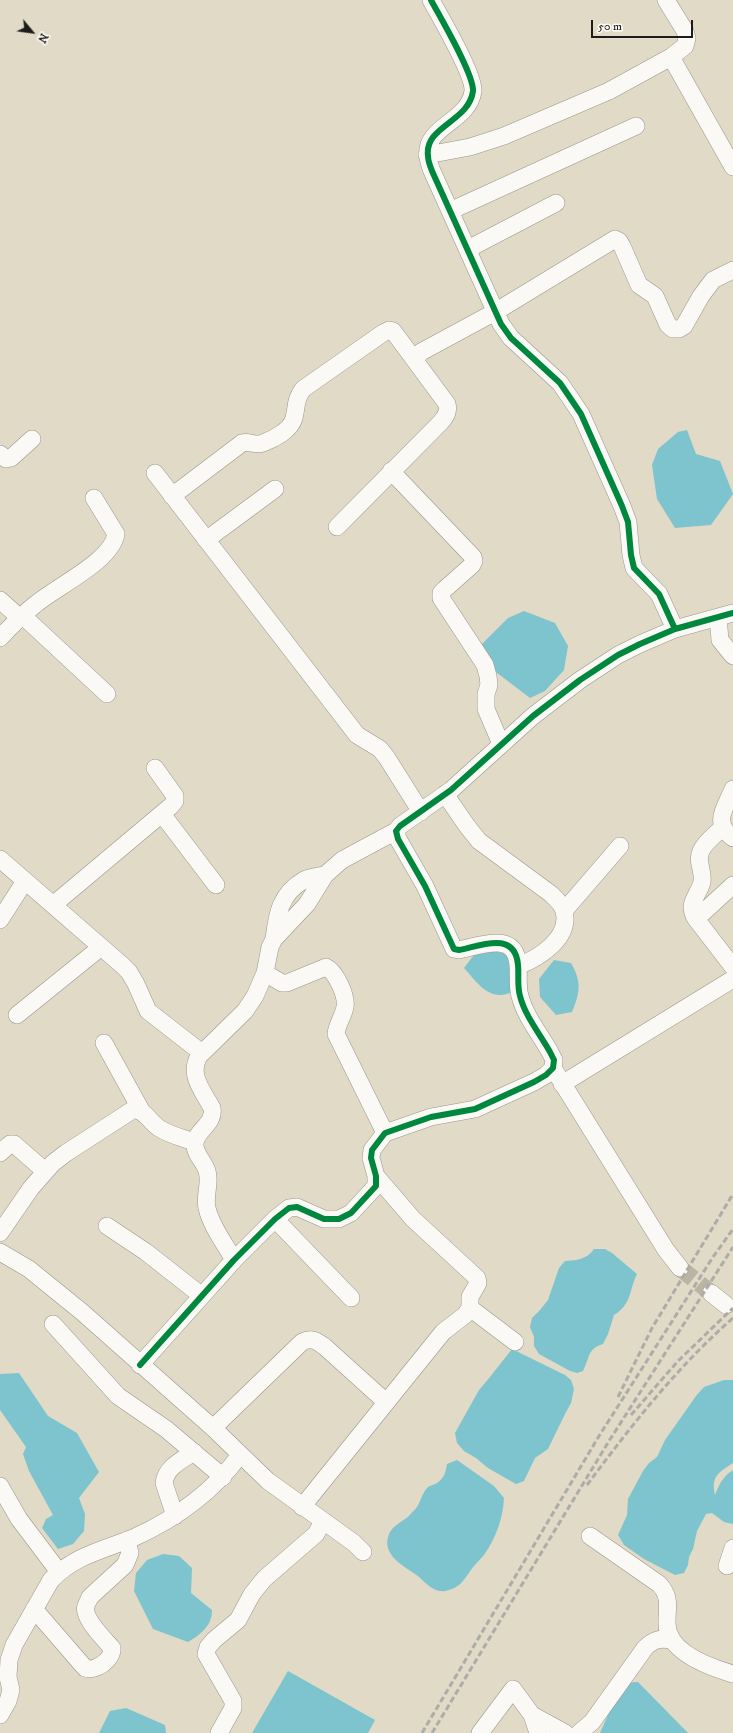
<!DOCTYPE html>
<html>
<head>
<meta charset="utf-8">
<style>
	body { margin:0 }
	#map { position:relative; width:733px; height:1733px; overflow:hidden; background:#e0dac6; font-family:"IM FELL DW Pica",serif }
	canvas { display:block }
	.north { position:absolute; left:12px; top:12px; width:40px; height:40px; -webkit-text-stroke:3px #fdfcf7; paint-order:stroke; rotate:119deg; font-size:11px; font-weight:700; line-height:16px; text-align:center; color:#1c1c1c }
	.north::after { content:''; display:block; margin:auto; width:14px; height:18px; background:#1c1c1c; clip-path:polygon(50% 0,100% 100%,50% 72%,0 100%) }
	.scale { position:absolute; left:591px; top:20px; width:102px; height:18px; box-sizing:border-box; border:2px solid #1c1c1c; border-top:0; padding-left:5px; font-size:12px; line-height:14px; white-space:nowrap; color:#1c1c1c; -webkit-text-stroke:3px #fdfcf7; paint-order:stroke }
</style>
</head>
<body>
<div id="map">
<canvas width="733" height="1733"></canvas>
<div class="north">N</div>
<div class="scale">50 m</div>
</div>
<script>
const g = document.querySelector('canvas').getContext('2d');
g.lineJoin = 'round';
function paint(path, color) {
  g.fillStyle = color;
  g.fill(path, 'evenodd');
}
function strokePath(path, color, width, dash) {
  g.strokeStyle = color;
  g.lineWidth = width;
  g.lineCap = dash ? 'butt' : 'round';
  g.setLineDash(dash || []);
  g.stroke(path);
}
const water = new Path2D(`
	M687 430 696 454 720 461 733 494 711 525 675 528 657 499 652 465 658 449 678 432Z
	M524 611 555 623 568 646 564 670 545 691 530 698 484 663 478 648 508 618Z
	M477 951C493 951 509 950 518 965L510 993C488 1001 477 982 464 968Z
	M554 960 571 963C582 982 580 993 572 1012L556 1015 540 997 539 979Z
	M594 1249H605L612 1253 637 1274C629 1290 632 1304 614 1315L608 1334 603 1344C587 1349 590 1358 583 1371L577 1373 570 1371 539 1354 534 1346V1337L530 1327 532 1318 540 1310 548 1300 559 1268 565 1261C577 1260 586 1260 594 1249Z
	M512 1349 565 1375 571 1380 574 1389 571 1403 565 1414 548 1449 535 1458 524 1481 516 1484 488 1468 476 1458 464 1451 457 1443 455 1433 479 1390 490 1377Z
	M19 1373 48 1416 77 1433 99 1472 79 1498 85 1514 84 1531 73 1544 58 1549 42 1528 46 1519 53 1515 29 1471 23 1454 26 1447 0 1410V1374Z
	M724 1380H733V1463C718 1473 711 1476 715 1495 719 1485 723 1476 733 1470V1524L724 1522 712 1513 706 1514 697 1531 693 1549 689 1557 688 1565 684 1573 675 1575 644 1559 624 1545 618 1535 627 1515 628 1499 643 1471 649 1463 657 1457 665 1440 696 1396 704 1387Z
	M457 1460 494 1486 504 1498C503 1518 496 1538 484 1555 481 1559 477 1562 474 1566 465 1577 462 1588 445 1591 432 1593 424 1580 415 1574 402 1565 381 1554 389 1534 393 1525 402 1522 409 1516 411 1513 415 1510 417 1507 421 1500 422 1494 427 1488 430 1485 434 1485 437 1483 444 1479 446 1471 447 1464Z
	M163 1554 179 1556 192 1568 191 1593 212 1610C212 1626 201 1634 188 1642L153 1629 134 1591 136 1573 147 1560Z
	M288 1671 375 1720 368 1733H252Z
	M638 1682 688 1733H600L622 1683Z
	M126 1708 165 1725 166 1733H99L110 1711Z`);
const minorTunnel = new Path2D(`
	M680 1268 711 1293`);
const minor = new Path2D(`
	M431 0C440 17 474 74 473 91 469 122 424 126 428 156 428 161 430 166 432 171L501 324 511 338 560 383 581 414 622 506 628 522 631 555 634 568 659 594 675 629
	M671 57 733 167
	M427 155 470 147 504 136 609 91 671 57 685 46 687 38 685 31 666 0
	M450 211 636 126
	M468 249 556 203
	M0 454 6 459 11 458 32 439
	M391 471 473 557 474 561 472 565 445 589 441 593V598L485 665 488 676 489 685 486 694V709L501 744
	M155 473 357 735 380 749 387 758 421 812
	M172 496 242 443C249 441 256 446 263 443 274 439 291 430 294 418 297 406 295 400 303 389L383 333 389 330 393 331 416 362
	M337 527 441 422C446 416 449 411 447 404L416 362 417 357 421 352 495 312 615 239 619 241 622 246 639 285 655 296 668 325 673 329H679L684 326 701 296 713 280 733 270
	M206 540 275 489
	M0 600 20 618
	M23 616 107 694
	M718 617 720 640 733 656
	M0 638C11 626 23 614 36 604 57 586 112 561 116 534L94 498
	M733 789C725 809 712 822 733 838
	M445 794 467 826 479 841 551 894C556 899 562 904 564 911 571 938 539 958 518 966
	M162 814 216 885
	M722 828C715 835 705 842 701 851 696 862 704 871 702 882 698 897 686 903 696 919L733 967
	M0 859 122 965 129 972 136 984 148 1011 202 1053
	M53 905 171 806 175 801V796L155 768
	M564 911 620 846
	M696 919 733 885
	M0 920 25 881
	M274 939C277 914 280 894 304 880 310 877 319 876 325 875
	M265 973 282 983H287L326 967C336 972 347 996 345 1007 343 1017 337 1024 336 1034L385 1133
	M17 1015 100 948
	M104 1043 141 1110
	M553 1068 666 1250 680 1268
	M562 1084 733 979
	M0 1153 10 1144H14L45 1171
	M376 1176 413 1219 477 1278 478 1283 470 1297V1308L515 1342
	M275 1219 351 1298
	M107 1226 146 1252 202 1296
	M0 1233 31 1188 53 1163 66 1153 134 1109C146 1111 149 1121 159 1128 169 1135 183 1138 195 1142
	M0 1252 29 1269 82 1312 213 1428 268 1481 354 1543 363 1552
	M234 1260C225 1244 211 1226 207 1208 204 1195 211 1183 207 1171 204 1161 194 1154 195 1143 197 1129 215 1124 212 1108 203 1091 188 1075 199 1056L245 1011 255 996 265 973 270 947 274 939 307 904 325 875 342 860 396 831
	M711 1293 726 1305
	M53 1324 118 1396 166 1429 223 1477
	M140 1365 234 1260 275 1219 289 1208 297 1207 324 1219H339L351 1213 376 1186V1176L371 1158 372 1150 385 1133 431 1117 475 1109 534 1082 546 1075 553 1068 554 1060 550 1052C540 1034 525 1016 520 996 517 986 519 975 518 965 515 930 480 946 459 950L454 949 425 886 398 839 396 831 400 826 451 790 533 716 580 680 618 655 640 644 675 629 733 613
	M213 1428 302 1342C312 1337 317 1341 325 1347L386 1402
	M0 1486 19 1519 59 1572
	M302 1507 443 1332 465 1315 470 1308
	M175 1516 164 1483C166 1467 182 1460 194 1452
	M590 1536 659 1584C671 1597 667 1606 667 1622 666 1652 709 1667 733 1674
	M727 1566 733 1548
	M34 1609 85 1668C95 1672 113 1660 112 1648 104 1639 88 1623 86 1612 84 1607 88 1602 90 1597L125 1565 130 1553 127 1540
	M0 1715 8 1701 11 1690 8 1677 9 1660 14 1645 51 1580C75 1555 104 1550 135 1537 177 1518 212 1493 240 1455
	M532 1715 565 1733
	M219 1733 233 1708V1701L206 1654 208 1647 214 1640 238 1620 252 1594 264 1579 309 1540 316 1534 323 1521
	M480 1733 513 1689 532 1715 538 1733
	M579 1733 592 1722 645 1648C653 1640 659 1638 671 1640`);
const rail = new Path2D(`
	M618 1397 652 1328 733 1194
	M631 1415 678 1361 733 1308
	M587 1485C631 1426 677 1367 733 1318
	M422 1733 599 1436 713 1257 733 1229
	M432 1733 609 1441 733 1247`);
const cycleway = new Path2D(`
	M431 0C440 17 474 74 473 91 469 122 424 126 428 156 428 161 430 166 432 171L501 324 511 338 560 383 581 414 622 506 628 522 631 555 634 568 659 594 675 629
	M140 1365 234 1260 275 1219 289 1208 297 1207 324 1219H339L351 1213 376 1186V1176L371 1158 372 1150 385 1133 431 1117 475 1109 534 1082 546 1075 553 1068 554 1060 550 1052C540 1034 525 1016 520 996 517 986 519 975 518 965 515 930 480 946 459 950L454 949 425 886 398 839 396 831 400 826 451 790 533 716 580 680 618 655 640 644 675 629 733 613`);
paint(water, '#7dc4ce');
strokePath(minorTunnel, '#b9b4a4', 17, [17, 8]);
strokePath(minor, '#99958a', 18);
strokePath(minor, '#faf9f6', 17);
strokePath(rail, '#adaca9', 3, [6, 3]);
strokePath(cycleway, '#00873e', 6);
</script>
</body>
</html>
